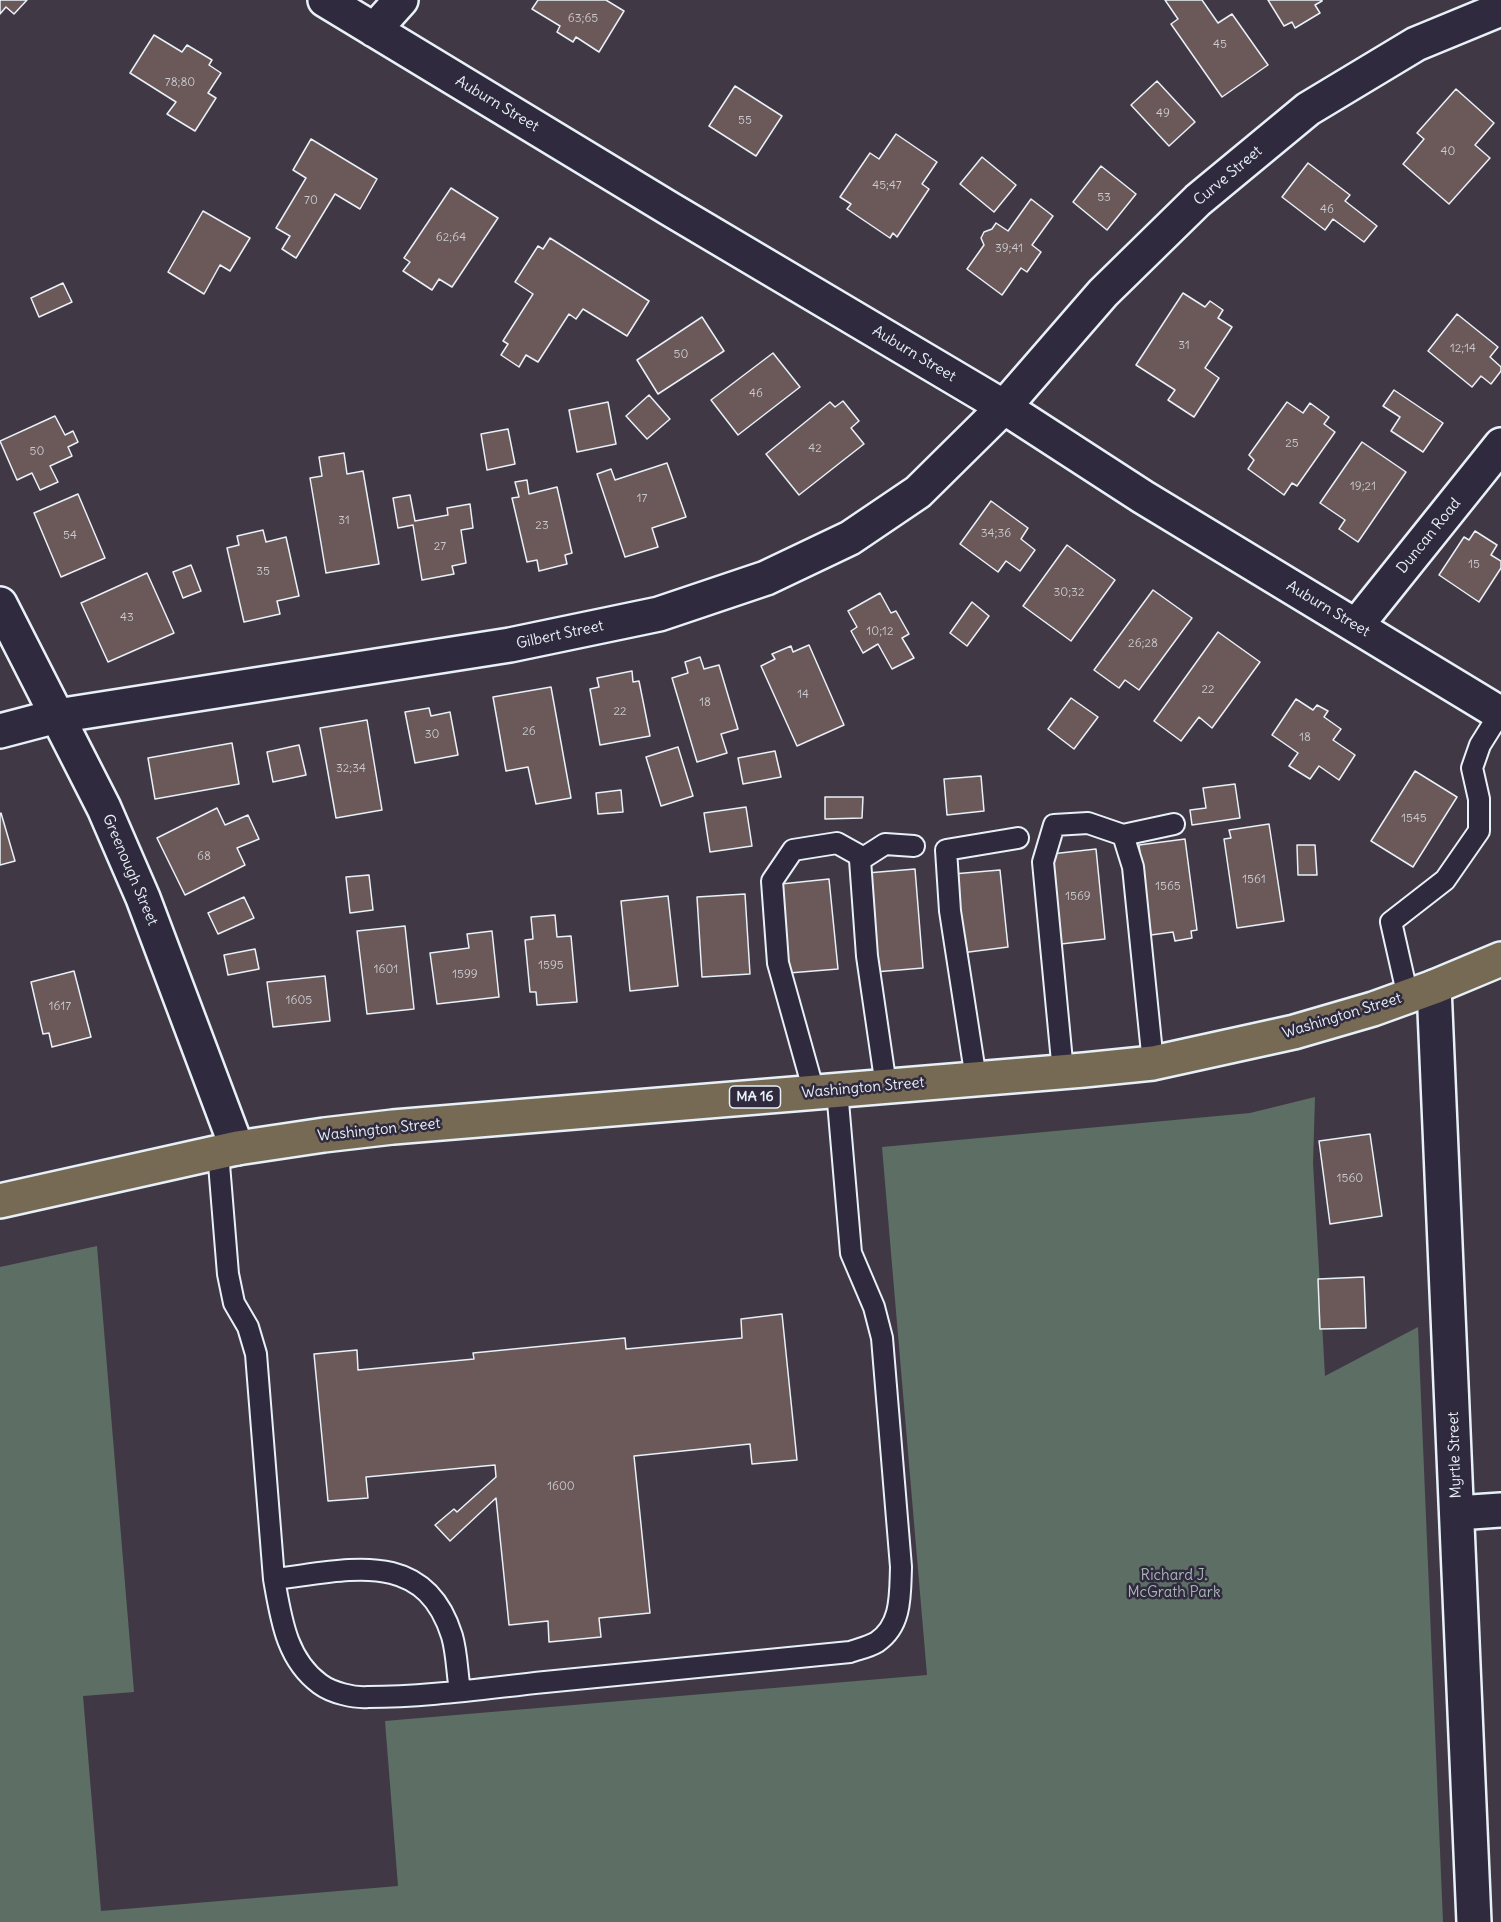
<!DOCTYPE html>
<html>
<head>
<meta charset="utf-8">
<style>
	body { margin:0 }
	canvas { display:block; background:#413845 }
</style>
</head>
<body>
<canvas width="1501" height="1922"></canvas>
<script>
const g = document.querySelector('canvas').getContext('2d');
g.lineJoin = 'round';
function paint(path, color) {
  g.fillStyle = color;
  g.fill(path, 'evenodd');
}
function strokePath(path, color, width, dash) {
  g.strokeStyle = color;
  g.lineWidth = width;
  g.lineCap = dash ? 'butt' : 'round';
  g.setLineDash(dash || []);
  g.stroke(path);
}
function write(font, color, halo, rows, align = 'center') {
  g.font = font + ' Delius,sans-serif';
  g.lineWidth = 5;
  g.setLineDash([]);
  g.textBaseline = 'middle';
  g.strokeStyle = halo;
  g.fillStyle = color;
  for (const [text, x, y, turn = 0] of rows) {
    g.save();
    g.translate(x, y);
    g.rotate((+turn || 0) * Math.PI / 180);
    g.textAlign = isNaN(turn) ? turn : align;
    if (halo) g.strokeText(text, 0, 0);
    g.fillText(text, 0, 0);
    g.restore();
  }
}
const green = new Path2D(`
	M1315 1097 1313 1163 1325 1376 1418 1327 1443 1922H0V1267L97 1246 134 1692 83 1696 101 1911 398 1886 385 1721 927 1675 882 1147 1250 1113Z`);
const building = new Path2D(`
	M0 0H27L14 14 6 7 0 14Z
	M538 0H606L624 11 599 52 576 37 573 42 557 32 560 26 532 9Z
	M1165 0H1202L1218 23 1232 14 1268 65 1222 97 1171 24 1178 19Z
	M1268 0H1322V1L1315 5 1320 13 1295 28 1292 22 1284 26Z
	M154 35 182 52 187 45 212 60 209 65 221 73 208 93 216 98 195 131 167 114 176 102 130 73Z
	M1157 81 1195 122 1169 146 1131 105Z
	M735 86 782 116 756 156 709 126Z
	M1456 89 1494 123 1475 145 1490 158 1449 204 1403 164 1424 139 1417 133Z
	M896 134 937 162 922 184 929 189 897 237 893 233 890 238 847 209 851 204 840 197 870 153 879 159Z
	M311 139 377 179 360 209 335 194 296 258 282 249 290 236 276 228 306 178 293 170Z
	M982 157 1016 185 994 212 960 184Z
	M1308 163 1350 195 1345 201 1377 226 1364 242 1333 219 1325 230 1282 197Z
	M1101 166 1136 194 1107 230 1073 202Z
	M451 188 498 218 452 287 439 279 432 290 403 271 410 262 404 258Z
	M1031 199 1053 216 1032 245 1041 252 1027 272 1021 268 1002 295 967 269 984 245 981 238 984 232 992 229 996 223 1008 231Z
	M203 211 250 238 230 271 220 265 204 294 168 272Z
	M550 238 649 301 627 336 583 309 576 319 569 314 538 362 526 355 519 367 501 355 508 344 503 341 533 294 515 282 538 246 543 249Z
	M63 283 72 302 39 317 31 298Z
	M1183 293 1205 307 1210 301 1223 310 1218 318 1232 327 1205 368 1219 378 1194 417 1168 400 1175 390 1136 365Z
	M1457 314 1498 347 1490 357 1501 367V371L1491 384 1481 376 1472 387 1428 351Z
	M702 317 724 351 658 394 637 360Z
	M773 353 800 387 738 435 711 400Z
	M1394 390 1443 423 1423 452 1391 431 1400 417 1383 406Z
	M649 395 670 419 647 439 626 416Z
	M843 401 859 421 851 428 864 444 799 495 766 454 830 402 835 407Z
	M608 402 616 444 577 452 569 410Z
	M1287 402 1303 413 1310 403 1329 417 1324 424 1335 432 1297 486 1292 483 1284 495 1248 469 1254 460 1249 455Z
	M55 416 65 435 73 431 78 442 68 447 72 456 50 466 58 482 40 490 32 473 17 480 0 441Z
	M508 429 515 464 487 470 481 434Z
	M1362 442 1406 472 1358 542 1339 529 1345 520 1320 503Z
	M344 453 347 474 363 471 379 564 326 573 310 478 322 476 319 457Z
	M667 463 686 517 652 528 658 547 625 557 597 474 611 469 615 480Z
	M527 480 529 494 557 487 572 553 565 555 567 564 539 571 537 560 527 562 512 498 519 497 515 482Z
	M78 494 105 558 61 577 34 513Z
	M410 495 415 521 448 515 447 508 470 504 473 528 461 530 466 563 452 566 454 574 422 580 413 525 398 528 393 498Z
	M991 501 1028 528 1021 539 1035 550 1020 571 1006 561 998 572 960 544Z
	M263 530 266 542 286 537 299 596 277 601 280 614 244 622 227 548 239 545 237 536Z
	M1475 531 1497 545 1491 555 1501 561V568L1479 602 1439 575 1464 537 1469 540Z
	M1067 545 1115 580 1071 641 1023 606Z
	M191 565 201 591 183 598 173 572Z
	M147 573 174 633 108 662 81 603Z
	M1153 590 1192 618 1139 690 1125 680 1119 688 1094 670Z
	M880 593 891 613 896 611 909 634 902 638 914 658 892 669 878 644 863 653 851 631 857 627 848 611Z
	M972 602 989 616 967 646 950 633Z
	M1218 632 1260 662 1212 728 1199 717 1181 741 1154 721Z
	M809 645 844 725 797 746 761 666 775 659 772 654 791 646 793 652Z
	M700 657 704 669 719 665 738 729 721 734 727 753 697 762 672 678 688 673 685 662Z
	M632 671 633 682 639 681 650 736 600 745 590 689 599 687 597 678Z
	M551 687 571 798 536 804 528 767 506 771 493 697Z
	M1071 698 1098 717 1074 749 1048 729Z
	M1296 699 1313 710 1317 705 1328 711 1324 717 1341 729 1333 740 1355 755 1339 780 1319 766 1310 779 1289 766 1298 753 1272 735Z
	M429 708 431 716 450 712 458 755 415 763 405 712Z
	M367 720 382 810 336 818 320 728Z
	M232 743 239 784 155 799 148 758Z
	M299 745 306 775 273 782 267 752Z
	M678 747 693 796 661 806 646 757Z
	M775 751 781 777 743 784 738 758Z
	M1415 771 1457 797 1413 867 1371 841Z
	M981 776 984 811 947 815 944 779Z
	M1235 784 1240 818 1192 825 1190 810 1206 808 1203 788Z
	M621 790 623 812 598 814 596 793Z
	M825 797H863L862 818 825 819Z
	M746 807 752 846 710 852 704 813Z
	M217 808 225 825 248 815 259 839 237 848 245 865 185 895 157 838Z
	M1 813 15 861 0 865V814Z
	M1269 824 1284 921 1237 928 1224 839 1231 838 1229 830Z
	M1185 839 1197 930 1191 931 1192 938 1175 941 1173 932 1151 935 1139 845Z
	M1297 845H1315L1317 875H1298Z
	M1096 849 1105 939 1061 944 1051 854Z
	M915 869 923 968 875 972 867 873Z
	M1000 870 1008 947 961 953 953 874Z
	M369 875 373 910 350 913 346 877Z
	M829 879 838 969 789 973 781 884Z
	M745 894 750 974 702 977 697 897Z
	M668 896 678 986 630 991 621 901Z
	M244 897 254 918 218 934 208 913Z
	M555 915 557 937 571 936 577 1002 537 1005 536 992H530L525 940 533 939 531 917Z
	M405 926 414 1009 367 1014 357 931Z
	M492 931 499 997 437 1004 430 953 469 948 467 934Z
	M255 949 259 969 228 975 224 955Z
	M74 971 91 1037 52 1047 49 1033 43 1034 31 982Z
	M325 976 330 1021 273 1027 267 982Z
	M1370 1134 1382 1216 1330 1224 1319 1141Z
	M1364 1277 1366 1328 1320 1329 1318 1279Z
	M782 1314 797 1460 752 1464 750 1444 634 1456 650 1613 599 1618 601 1637 549 1642 548 1621 509 1625 496 1498 450 1541 435 1525 454 1509 457 1512 496 1477 495 1465 366 1477 368 1498 328 1501 314 1354 357 1350 358 1370 474 1359 473 1353 625 1338 626 1349 742 1338 741 1319Z`);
const service = new Path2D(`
	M1123 835 1174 824
	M1408 997 1391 922 1445 880 1479 831V799L1472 768 1480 745 1500 713
	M1063 1072 1043 862 1054 825 1088 823 1123 835 1133 867 1153 1063
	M976 1079 950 911 946 850 1018 838
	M886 1086 867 956 860 860 885 844 914 846
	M814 1092 778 963 772 881 793 850 837 843 864 858
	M218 1152 228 1274 234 1303 248 1327 256 1354 274 1579C281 1618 286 1659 320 1684 332 1693 354 1698 368 1697 427 1697 487 1688 545 1682 647 1672 748 1662 850 1652 858 1649 869 1647 877 1642 902 1625 900 1595 901 1567L882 1338 874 1307 851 1253 837 1090
	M274 1579C346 1571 424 1546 452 1636 457 1653 457 1673 460 1691`);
const minor = new Path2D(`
	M325 0 670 209 1004 407 1143 497 1501 714
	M374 30 401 0
	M0 604 104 808 143 898 237 1148
	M1356 626 1501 445
	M0 731 57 716 510 645 659 614 766 578 850 538 918 492 1004 407 1103 293 1198 200 1308 109 1416 44 1501 9
	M1434 987 1474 1922
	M1457 1513 1501 1510`);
const primary = new Path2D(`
	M0 1201 237 1148 324 1135 393 1127 1084 1070 1153 1063 1294 1032 1373 1009 1434 987 1501 959`);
const numberNames = [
	["63;65",583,19],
	["45",1220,45],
	["78;80",180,83],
	["49",1163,114],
	["55",745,121],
	["40",1448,152],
	["45;47",887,186],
	["53",1104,198],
	["70",311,201],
	["46",1327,210],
	["62;64",451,238],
	["39;41",1009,249],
	["31",1184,346],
	["12;14",1463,349],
	["50",681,355],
	["46",756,394],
	["25",1292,444],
	["42",815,449],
	["50",37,452],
	["19;21",1363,487],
	["17",642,499],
	["31",344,521],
	["23",542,526],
	["34;36",996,534],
	["54",70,536],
	["27",440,547],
	["15",1474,565],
	["35",263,572],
	["30;32",1069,593],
	["43",127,618],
	["10;12",880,632],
	["26;28",1143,644],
	["22",1208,690],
	["14",803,695],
	["18",705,703],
	["22",620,712],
	["26",529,732],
	["30",432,735],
	["18",1305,738],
	["32;34",351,769],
	["1545",1414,819],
	["68",204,857],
	["1561",1254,880],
	["1565",1168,887],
	["1569",1078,897],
	["1595",551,966],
	["1601",386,970],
	["1599",465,975],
	["1605",299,1001],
	["1617",60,1007],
	["1560",1350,1179],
	["1600",561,1487]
];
const shields = [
	[755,1097,51]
];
const shieldNames = [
	["MA 16",755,1097]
];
const streetNames = [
	["Auburn Street",497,104,31],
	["Curve Street",1228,176,-40],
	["Auburn Street",914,354,31],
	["Duncan Road",1429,536,-51],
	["Auburn Street",1328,609,31],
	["Gilbert Street",560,635,-12],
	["Greenough Street",130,870,67],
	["Washington Street",1342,1016,-17],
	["Washington Street",863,1088,-5],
	["Washington Street",379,1130,-6],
	["Myrtle Street",1455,1455,-92]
];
const parkNames = [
	["Richard J.",1174,1576],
	["McGrath Park",1174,1593]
];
paint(green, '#5d6e65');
paint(building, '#6b5858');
strokePath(building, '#e8f1f8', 1.5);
strokePath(service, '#e8f1f8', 24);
strokePath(minor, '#e8f1f8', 38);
strokePath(primary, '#e8f1f8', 38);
strokePath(service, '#2f2a3d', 20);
strokePath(minor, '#2f2a3d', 33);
strokePath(primary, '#766a54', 33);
write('12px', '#c9cbd0', null, numberNames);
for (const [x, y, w] of shields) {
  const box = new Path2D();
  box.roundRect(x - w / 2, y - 11, w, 22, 4.5);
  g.fillStyle = '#2f2a3d';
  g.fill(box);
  strokePath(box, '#e8f1f8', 1.5);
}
write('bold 14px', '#e8f1f8', null, shieldNames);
write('15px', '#e8f1f8', '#2f2a3d', streetNames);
write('15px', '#a9b6b6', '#2f2a3d', parkNames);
</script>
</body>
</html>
